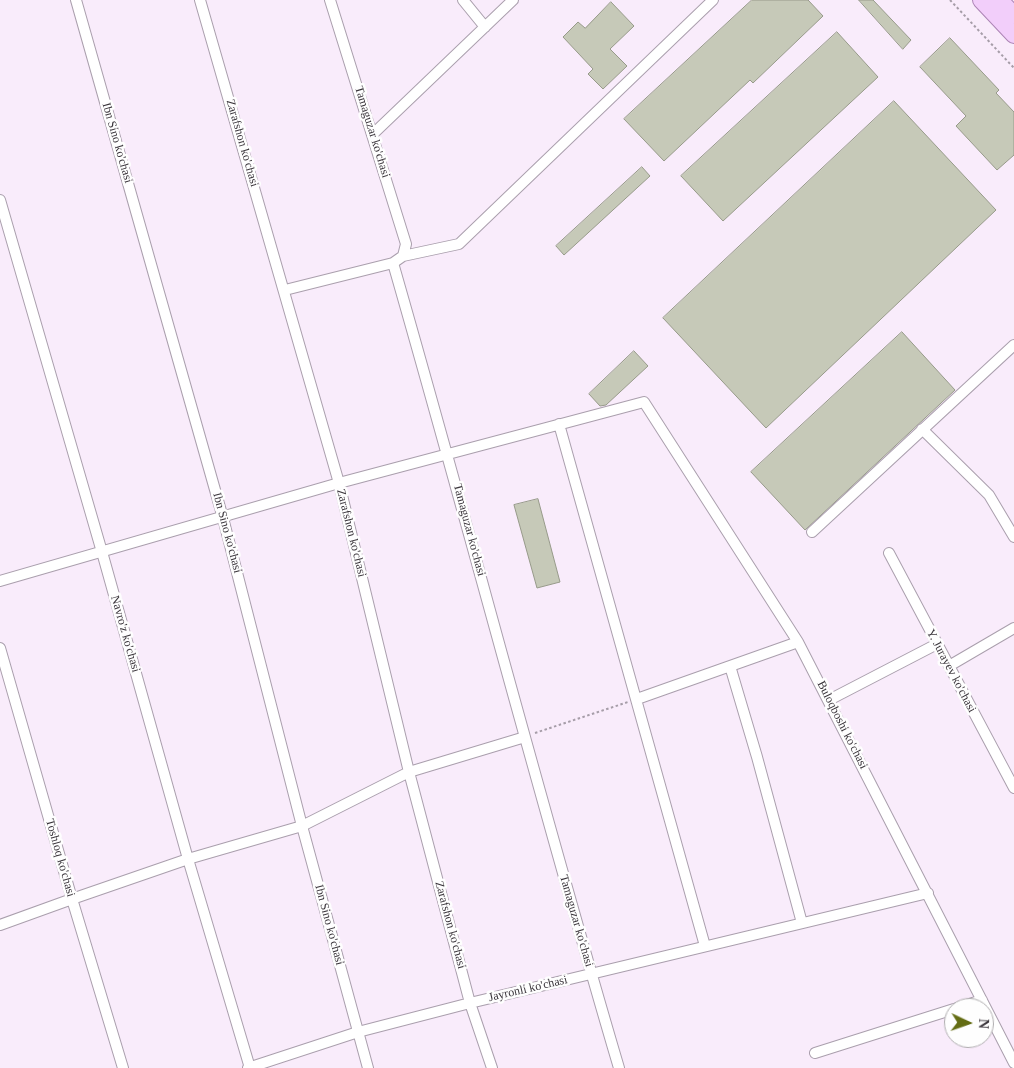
<!DOCTYPE html>
<html>
<head>
<meta charset="utf-8">
<style>
	body { margin:0 }
	#map { position:relative; width:1014px; height:1068px; overflow:hidden; background:#f9ecfb; font-family:Georgia,serif }
	canvas { display:block }
	.north { position:absolute; left:944px; top:998px; width:50px; height:50px; box-sizing:border-box; background:#fefefe; border:1px solid #b0aeb0; border-radius:50%; rotate:93deg; font-size:14px; font-weight:700; line-height:20px; text-align:center; color:#3a353b }
	.north::after { content:''; display:block; margin:auto; width:18px; height:22px; background:#646d14; clip-path:polygon(50% 0,100% 100%,50% 72%,0 100%) }
</style>
</head>
<body>
<div id="map">
<canvas width="1014" height="1068"></canvas>
<div class="north">N</div>
</div>
<script>
const g = document.querySelector('canvas').getContext('2d');
g.lineJoin = 'round';
function paint(path, color) {
  g.fillStyle = color;
  g.fill(path, 'evenodd');
}
function strokePath(path, color, width, dash) {
  g.strokeStyle = color;
  g.lineWidth = width;
  g.lineCap = dash ? 'butt' : 'round';
  g.setLineDash(dash || []);
  g.stroke(path);
}
function write(font, color, halo, rows, align = 'center') {
  g.font = font + ' Georgia,serif';
  g.lineWidth = 5;
  g.setLineDash([]);
  g.textBaseline = 'middle';
  g.strokeStyle = halo;
  g.fillStyle = color;
  for (const [text, x, y, turn = 0] of rows) {
    g.save();
    g.translate(x, y);
    g.rotate((+turn || 0) * Math.PI / 180);
    g.textAlign = isNaN(turn) ? turn : align;
    if (halo) g.strokeText(text, 0, 0);
    g.fillText(text, 0, 0);
    g.restore();
  }
}
const building = new Path2D(`
	M752 0H808L823 16 753 83 750 80 664 161 624 119Z
	M859 0H873L911 40 903 49Z
	M611 2 634 26 610 49 627 66 603 89 588 74 593 69 563 37 578 22 585 28Z
	M837 32 878 77 723 221 681 176Z
	M950 38 999 90 996 93 1014 112V155L997 170 956 126 966 116 920 67Z
	M894 101 996 210 766 428 663 318Z
	M642 167 650 176 564 255 556 246Z
	M902 332 955 390 805 530 751 472Z
	M634 351 648 366 606 405 600 406 589 394Z
	M538 499 560 582 537 588 514 505Z`);
const path = new Path2D(`
	M950 0 1014 68
	M535 733 628 702`);
const street = new Path2D(`
	M76 0 223 518 302 826 368 1068
	M200 0 339 483 409 772 470 1003 492 1068
	M330 0 406 244 403 256 393 263C470 531 540 801 619 1068
	M463 0 485 27
	M373 134 513 0
	M0 200 102 552 188 859 250 1068
	M403 256 459 244 713 0
	M285 290 393 263
	M559 424 705 946
	M922 429 989 495 1014 537
	M812 532 1014 345
	M889 553 1014 788
	M0 581 339 483 644 402 798 642 1014 1063
	M0 648 72 899 123 1068
	M730 666 757 757 802 923
	M949 666 1014 628
	M637 699 798 642
	M829 700 937 644
	M0 925 72 899 188 859 302 826 409 772 525 737
	M957 1008 982 1000
	M815 1053 954 1009
	M248 1068 358 1032 470 1003 928 893`);
const primary = new Path2D(`
	M981 0 1014 35
	M1000 0 1014 15`);
const streetNames = [
	["Tamaguzar ko'chasi",372,132,73],
	["Ibn Sino ko'chasi",117,143,74],
	["Zarafshon ko'chasi",242,143,74],
	["Tamaguzar ko'chasi",469,530,75],
	["Ibn Sino ko'chasi",227,533,75],
	["Zarafshon ko'chasi",351,533,76],
	["Navro'z ko'chasi",125,634,74],
	["Y. Jurayev ko'chasi",951,671,62],
	["Buloqboshi ko'chasi",842,725,63],
	["Toshloq ko'chasi",60,858,74],
	["Tamaguzar ko'chasi",576,921,74],
	["Ibn Sino ko'chasi",329,925,75],
	["Zarafshon ko'chasi",450,925,75],
	["Jayronli ko'chasi",528,989,-13]
];
paint(building, '#c6c9b8');
strokePath(building, '#979a8a', 1);
strokePath(street, '#aa9fad', 12);
strokePath(primary, '#ac84b5', 18);
strokePath(path, '#a69da8', 2, [2.5, 2.5]);
strokePath(street, '#fff', 10);
strokePath(primary, '#f2cefa', 16);
write('12px', '#3a353b', '#fefefe', streetNames);
</script>
</body>
</html>
